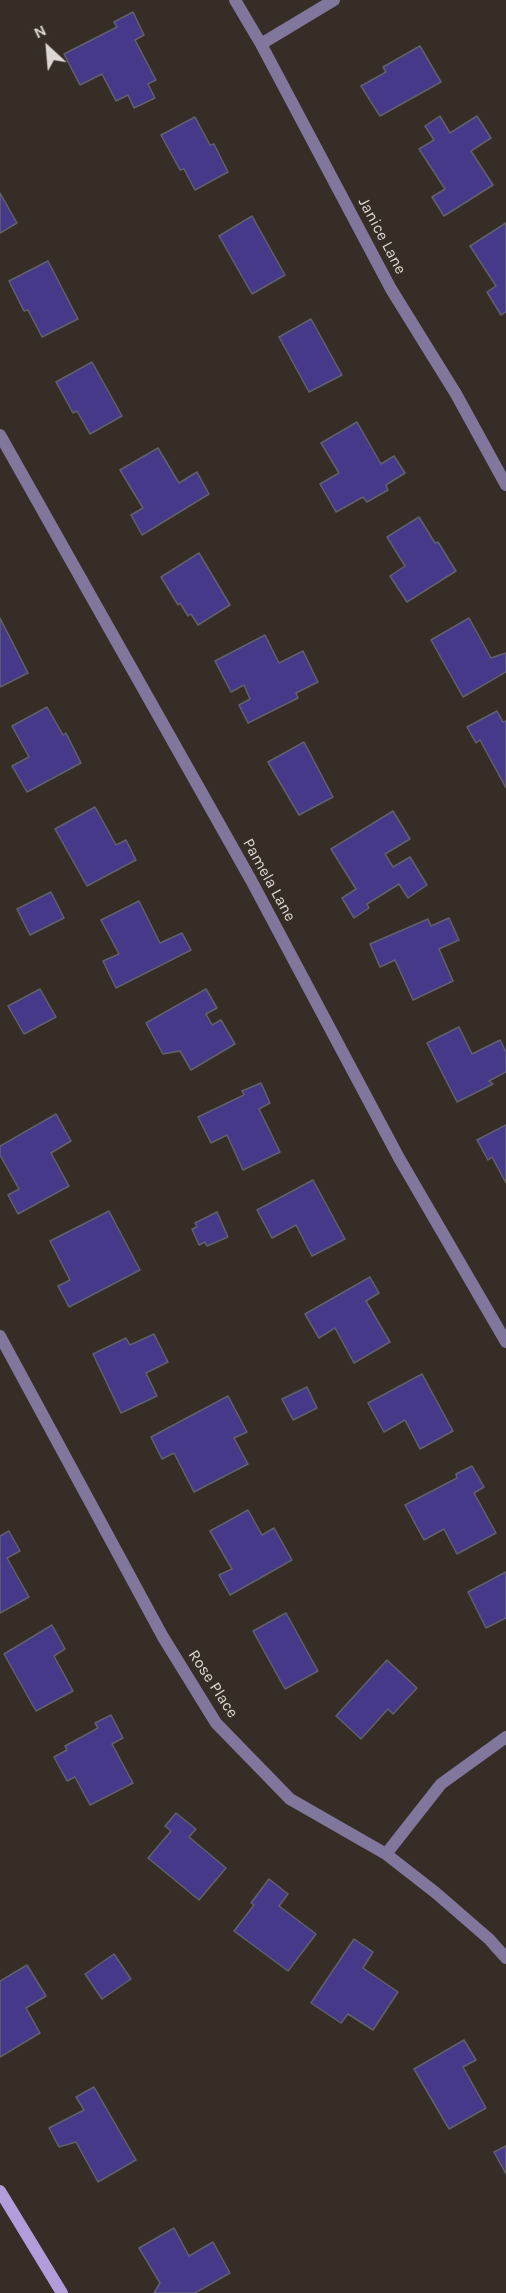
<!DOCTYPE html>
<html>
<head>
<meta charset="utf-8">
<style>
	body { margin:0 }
	#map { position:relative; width:506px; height:2293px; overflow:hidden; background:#362e26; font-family:Karla,sans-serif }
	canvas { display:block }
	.north { position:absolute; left:18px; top:18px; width:60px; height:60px; -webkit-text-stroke:4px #362e26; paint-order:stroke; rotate:334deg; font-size:16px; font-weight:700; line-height:24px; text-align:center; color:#ddd8d3 }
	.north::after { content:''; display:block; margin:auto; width:21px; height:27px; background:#ddd8d3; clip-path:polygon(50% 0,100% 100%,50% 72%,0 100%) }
</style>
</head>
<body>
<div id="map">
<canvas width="506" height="2293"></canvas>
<div class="north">N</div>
</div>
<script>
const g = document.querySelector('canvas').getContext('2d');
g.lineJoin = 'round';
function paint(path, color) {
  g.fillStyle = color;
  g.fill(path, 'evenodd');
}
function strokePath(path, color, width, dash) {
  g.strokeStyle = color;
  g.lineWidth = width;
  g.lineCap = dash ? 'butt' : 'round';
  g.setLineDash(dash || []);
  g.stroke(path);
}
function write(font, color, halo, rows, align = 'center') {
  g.font = font + ' Karla,sans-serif';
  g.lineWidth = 5;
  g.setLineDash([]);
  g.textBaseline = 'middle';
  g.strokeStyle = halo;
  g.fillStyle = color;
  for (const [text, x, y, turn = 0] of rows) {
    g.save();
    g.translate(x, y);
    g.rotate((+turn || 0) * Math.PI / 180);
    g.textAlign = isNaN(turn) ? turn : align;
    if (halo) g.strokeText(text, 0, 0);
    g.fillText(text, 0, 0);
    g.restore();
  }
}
const building = new Path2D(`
	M133 12 144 35 135 40 156 80 148 84 155 98 134 108 128 95 116 101 102 74 80 85 64 54 117 27 114 22Z
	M420 46 441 82 380 116 361 86 386 72 383 67Z
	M440 116 450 133 477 116 491 138 471 151 493 185 444 216 432 197 445 189 419 149 434 140 425 126Z
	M195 117 210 145 214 144 228 172 195 190 184 169 180 170 161 135Z
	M0 193 17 223 0 233Z
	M252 216 285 275 252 294 219 236Z
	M506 223V312L501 315 487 292 496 286 470 246Z
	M48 261 78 319 42 337 28 310 24 311 9 281Z
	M311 319 342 375 309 392 279 337Z
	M92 362 122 416 90 434 77 411 73 413 56 382Z
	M357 422 381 464 394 456 405 473 386 485 388 490 367 502 363 497 336 512 320 484 339 473 321 443Z
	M158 448 179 483 197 472 209 494 142 535 131 515 143 508 120 470Z
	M419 517 435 543 438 542 456 571 407 602 390 576 405 566 387 537Z
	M199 553 230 605 198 625 191 614 188 616 180 603 178 605 161 577Z
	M0 618 28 673 0 687Z
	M469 618 491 658 506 653V672L463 697 431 640Z
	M265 635 279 663 303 651 318 682 296 693 298 698 248 723 239 705 250 699 244 685 231 692 215 661Z
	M47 707 63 735 66 733 81 763 27 792 12 766 29 757 12 726Z
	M497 711 503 722 506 721V788L480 740 476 743 467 727Z
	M304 742 333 797 299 815 268 762Z
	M95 807 116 845 126 840 136 860 87 886 55 829Z
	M393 811 410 839 385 854 393 867 410 857 427 885 408 898 399 884 367 904 369 908 354 918 342 898 356 889 331 849Z
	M51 892 64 918 30 935 17 909Z
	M139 901 160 943 182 933 191 950 116 988 103 961 119 954 101 920Z
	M449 918 459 940 439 949 453 981 413 1000 395 960 380 967 370 944 428 919 431 926Z
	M40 989 56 1017 24 1034 8 1006Z
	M206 989 217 1008 206 1014 212 1025 221 1020 235 1044 191 1070 180 1051 163 1054 146 1023Z
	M459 1027 472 1054 500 1040 506 1052V1072L489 1081 493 1084 457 1102 427 1043Z
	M261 1083 270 1103 259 1109 280 1152 243 1170 227 1135 211 1143 198 1117 244 1095 242 1091Z
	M56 1114 71 1141 51 1153 69 1186 18 1214 8 1195 19 1189 0 1155V1146Z
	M506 1125V1183L492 1157 488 1160 477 1140Z
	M313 1180 345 1239 312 1256 296 1225 272 1238 257 1210Z
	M109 1211 140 1270 69 1307 58 1286 70 1280 50 1241Z
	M217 1212 228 1237 207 1246 205 1242 199 1245 192 1229 197 1227 195 1223Z
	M370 1277 379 1293 366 1301 390 1342 354 1363 335 1328 319 1338 305 1314Z
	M154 1334 168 1362 146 1373 157 1396 121 1413 93 1354 126 1338 130 1345Z
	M422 1374 453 1431 420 1449 405 1420 384 1432 368 1403Z
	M307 1387 317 1408 293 1420 282 1399Z
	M228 1396 247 1432 234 1438 248 1464 194 1492 174 1453 162 1459 151 1437Z
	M472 1466 484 1487 474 1493 496 1533 457 1554 444 1529 424 1540 405 1505 457 1478 456 1474Z
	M248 1510 262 1535 274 1528 292 1560 230 1595 219 1575 232 1569 210 1531Z
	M9 1531 20 1551 7 1558 29 1597 0 1613V1536Z
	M506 1572V1618L486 1628 468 1592Z
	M286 1613 318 1671 285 1689 253 1631Z
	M52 1625 65 1649 54 1656 73 1691 36 1711 4 1654Z
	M387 1660 417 1688 393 1714 388 1709 361 1739 336 1716Z
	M111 1715 123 1738 112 1744 133 1783 90 1805 75 1777 67 1781 54 1757 67 1750 65 1746 98 1728 95 1723Z
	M176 1813 196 1829 189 1837 226 1868 199 1900 148 1858 171 1831 165 1826Z
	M269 1879 288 1894 279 1906 316 1934 288 1971 234 1931 254 1905 251 1903Z
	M354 1939 373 1952 363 1968 398 1992 373 2030 348 2014 341 2023 311 2003Z
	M114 1954 131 1979 102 1999 85 1974Z
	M27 1965 46 1996 26 2008 40 2033 0 2057V1981Z
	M464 2040 476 2060 463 2067 486 2108 449 2129 414 2069Z
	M94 2087 136 2160 98 2182 76 2142 59 2147 49 2128 84 2110 76 2097Z
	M506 2146V2174L494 2152Z
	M174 2228 189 2256 213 2242 230 2273 195 2293H154L160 2283 139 2248Z`);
const street = new Path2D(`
	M235 0 261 44 391 289 456 394 506 485
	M261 44 334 0
	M0 435 251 880 399 1158 506 1342
	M0 1336 163 1637 216 1723 290 1799 386 1854 436 1893 489 1939 506 1958
	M386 1854 441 1784 506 1737`);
const secondary = new Path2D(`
	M0 2191 62 2293`);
const streetNames = [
	["Janice Lane",382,236,62],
	["Pamela Lane",269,880,61],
	["Rose Place",213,1684,57]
];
paint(building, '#47398a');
strokePath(building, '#61616c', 1.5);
strokePath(street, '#81769c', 12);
strokePath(secondary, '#b09dd9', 12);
write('16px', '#ddd8d3', '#362e26', streetNames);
</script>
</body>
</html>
